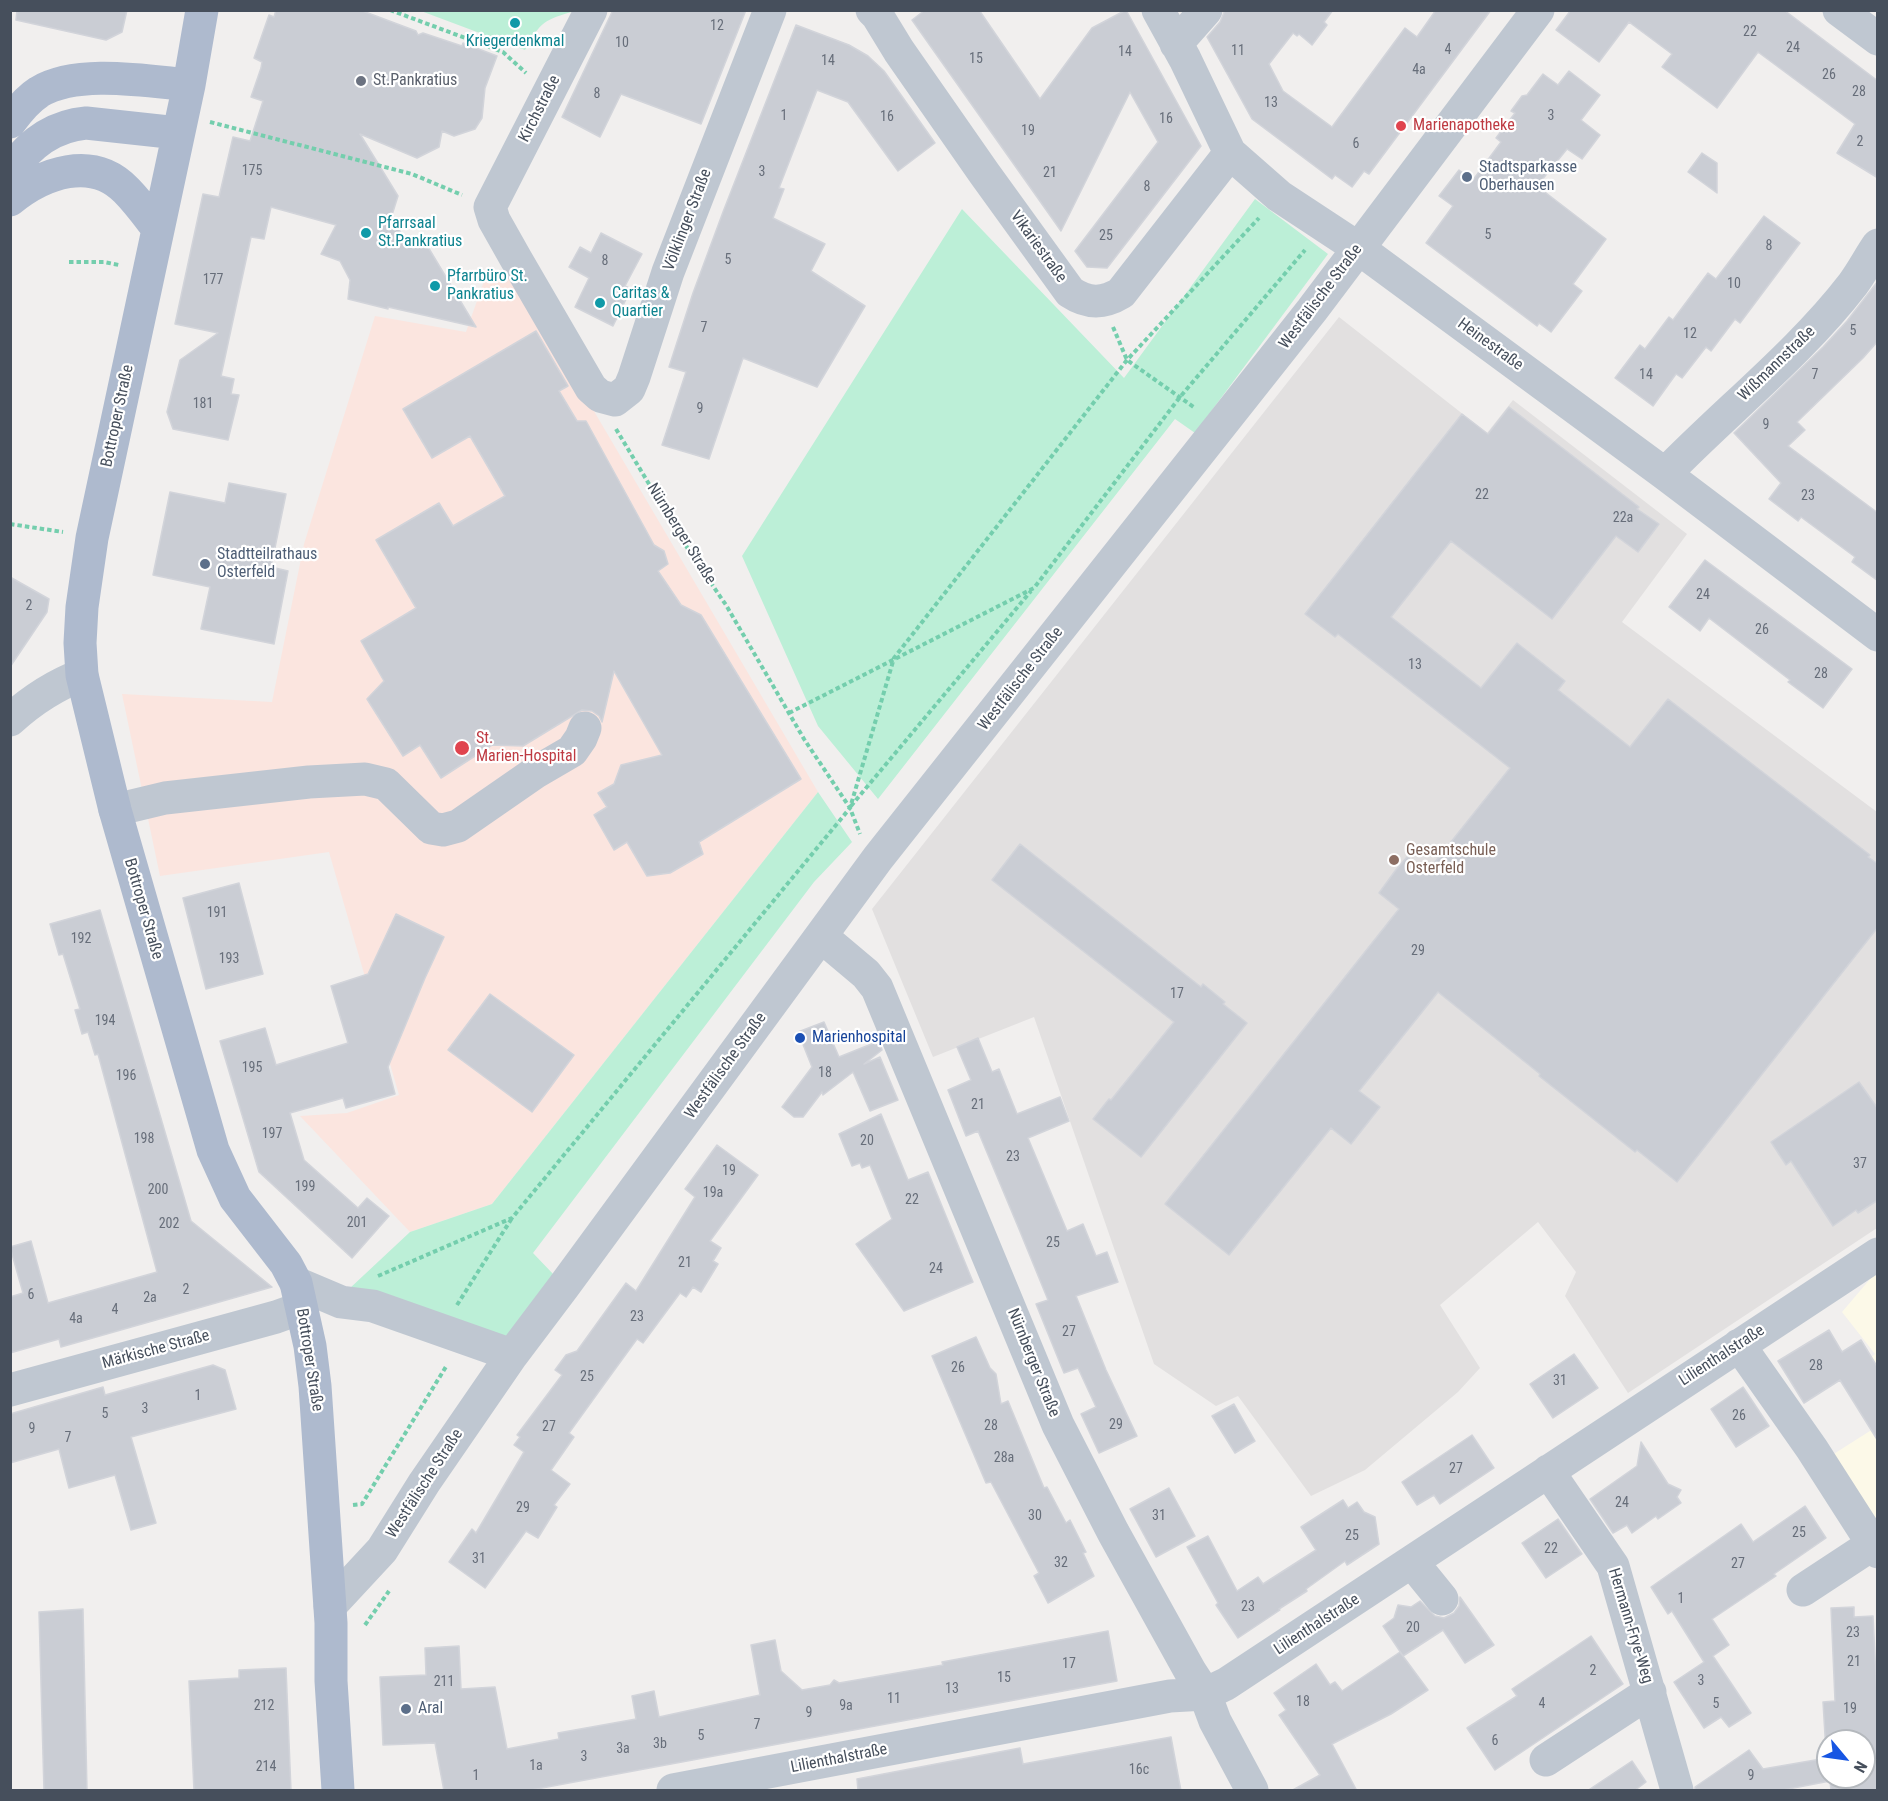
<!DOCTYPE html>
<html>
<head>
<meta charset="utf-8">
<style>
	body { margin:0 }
	#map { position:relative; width:1888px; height:1801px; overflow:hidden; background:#f1efee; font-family:"Roboto Condensed",sans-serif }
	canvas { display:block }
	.frame { position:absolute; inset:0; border:12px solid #464f5c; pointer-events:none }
	.north { position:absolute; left:1816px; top:1729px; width:60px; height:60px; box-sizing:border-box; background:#fff; border:2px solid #b5b9be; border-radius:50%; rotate:119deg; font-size:16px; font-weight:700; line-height:24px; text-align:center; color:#464f5c }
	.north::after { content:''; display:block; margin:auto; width:21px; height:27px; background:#1756e3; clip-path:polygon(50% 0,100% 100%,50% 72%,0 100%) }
</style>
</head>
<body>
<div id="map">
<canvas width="1888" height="1801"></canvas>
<div class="frame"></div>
<div class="north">N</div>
</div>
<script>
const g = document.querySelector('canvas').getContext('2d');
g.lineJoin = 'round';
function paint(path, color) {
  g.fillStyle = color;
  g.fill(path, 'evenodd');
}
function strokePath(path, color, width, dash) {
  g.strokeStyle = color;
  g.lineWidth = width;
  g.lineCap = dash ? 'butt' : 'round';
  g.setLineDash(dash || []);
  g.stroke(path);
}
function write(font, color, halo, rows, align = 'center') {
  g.font = font + ' "Roboto Condensed",sans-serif';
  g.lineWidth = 4.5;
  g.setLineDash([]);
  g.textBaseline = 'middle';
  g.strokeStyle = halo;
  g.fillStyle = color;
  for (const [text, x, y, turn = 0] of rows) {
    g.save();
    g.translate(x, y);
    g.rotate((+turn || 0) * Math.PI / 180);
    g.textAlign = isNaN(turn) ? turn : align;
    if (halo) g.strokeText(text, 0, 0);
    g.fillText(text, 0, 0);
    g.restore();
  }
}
const commercial = new Path2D(`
	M1877 1271V1533L1829 1457 1873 1429 1845 1381 1875 1354 1842 1312Z`);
const education = new Path2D(`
	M1339 317 1487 433 1513 400 1687 534 1622 622 1877 812V1228L1628 1393 1565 1296 1576 1272 1538 1222 1440 1305 1480 1368 1458 1392 1365 1470 1311 1496 1238 1396 1216 1406 1154 1364 1034 1017 933 1057 872 909Z`);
const medical = new Path2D(`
	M489 267 518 282 818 792 492 1204 410 1232 300 1116 347 1113 399 1095 329 852 160 876 122 694 272 702 304 544 375 316 466 332Z`);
const green = new Path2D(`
	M421 11H575C544 20 541 21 525 50Z
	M1255 199 1328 254 1195 433 1175 419 878 799 818 726 742 556 962 209 1124 378Z
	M818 792 852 842 814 882 533 1253 554 1275 503 1347 349 1289 410 1232 492 1204Z`);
const building = new Path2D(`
	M17 10H127L122 32 106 40 16 20Z
	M276 10H360L416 31 418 35 423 33 462 46 463 43 497 56 485 88 482 118 475 129 454 136 442 131 439 147 417 158 360 134 398 196 392 215 402 235 425 242 476 327 388 307V309L348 299 350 280 340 261 321 254 336 225 271 207 264 239 251 237 221 376 234 379 231 394 239 395 228 440 173 429 167 412 180 360 218 333 175 324 203 194 219 197 233 137 250 141 263 101 251 97 261 68 262 62 254 58 269 15 274 17Z
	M613 10H746L701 124 621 94 600 137 562 117Z
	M925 10H979L1040 99 1092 28 1126 10 1201 146 1107 268 1087 267 1075 251 1158 142 1130 92 1061 231 912 20Z
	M1225 10H1333L1324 22 1327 25 1312 45 1299 34 1297 36 1293 33 1269 64 1283 91 1332 127 1405 28 1417 37 1436 10H1491L1369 174 1364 171 1352 187 1335 175 1332 179 1252 119 1207 37 1220 22Z
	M1571 10H1784L1878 81V178L1837 153 1855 124 1758 52 1717 108 1662 67 1672 54 1629 22 1599 62 1556 30Z
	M796 25 849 45 868 56 884 71 935 143 898 171 848 102 817 90 779 188 784 189 773 218 825 244 811 271 865 306 817 387 743 358 709 459 662 445 686 372 669 367 693 293 723 212Z
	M1569 71 1600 95 1581 120 1600 135 1582 159 1567 149 1537 186 1606 239 1573 284 1582 291 1551 332 1539 323 1537 326 1426 243 1453 206 1439 196 1459 170 1473 180 1501 142 1496 138 1515 113 1511 111 1522 96 1527 95 1543 74 1558 85Z
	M1702 153 1717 163V193L1688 172Z
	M1764 216 1800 243 1740 323 1735 319 1711 351 1706 347 1682 378 1676 374 1653 406 1615 378 1640 345 1645 349 1669 317 1673 320 1708 273 1716 279Z
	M601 233 642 254 625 286 631 289 613 326 575 307 589 278 569 267 580 247 591 253Z
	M1878 281V341L1863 358 1797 422 1805 430 1788 446 1878 513V581L1852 562 1855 557 1801 517 1798 521 1769 499 1781 483 1734 433 1823 347 1847 321Z
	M536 331 568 386 559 391 577 421H586L654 545 664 551 668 564 658 571 681 605 701 615 801 779 699 842 703 854 670 873 647 876 627 842 614 850 594 815 607 807 598 793 614 784 621 765 662 755 614 671 602 722 599 716 592 711 582 710 523 746 492 745 441 778 420 745 403 756 367 699 384 681 361 641 416 608 376 540 439 503 453 526 505 496 470 436 432 458 403 409Z
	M1509 407 1639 507 1637 509 1659 524 1638 552 1616 536 1552 619 1451 541 1391 617 1481 688 1517 643 1565 681 1558 690 1630 747 1668 699 1870 855 1868 857 1878 864V927L1677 1182 1637 1150 1635 1152 1539 1076 1540 1074 1438 992 1359 1091 1380 1107 1351 1144 1331 1128 1229 1255 1165 1204 1399 909 1379 893 1395 871 1407 857 1427 872 1510 768 1338 634 1335 637 1305 614 1462 414 1488 434Z
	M229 483 286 494 271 567 288 571 274 644 201 629 210 587 153 575 170 492 225 503Z
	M1705 560 1852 669 1823 708 1788 682 1790 680 1709 618 1700 631 1669 607Z
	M10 577 49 599 47 612 10 667Z
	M1020 844 1201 987 1203 984 1225 1002 1223 1004 1247 1023 1141 1157 1093 1119 1109 1099 1111 1100 1174 1022 992 880Z
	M239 883 263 974 206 989 183 898Z
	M100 910 191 1221 272 1287 61 1347 59 1339 10 1353V1297L23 1293 10 1247 31 1241 48 1303 157 1272 98 1054 95 1055 88 1032 82 1034 75 1010 80 1009 63 954 59 955 50 924Z
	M396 914 444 937 425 978 388 1067 395 1094 346 1108 343 1098 290 1113 304 1160 358 1208 367 1198 389 1216 352 1258 259 1172 220 1041 265 1028 276 1065 348 1043 331 986 368 974Z
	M490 994 574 1055 532 1112 448 1050Z
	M824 1022 839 1057 879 1041 882 1050 864 1064 880 1057 898 1100 870 1111 853 1072 823 1095 822 1092 803 1117H794L782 1107 812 1067 798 1032Z
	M978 1038 992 1072 999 1069 1017 1114 1060 1097 1069 1121 1028 1138 1067 1231 1083 1224 1096 1256 1107 1252 1118 1282 1076 1296 1106 1370 1137 1436 1099 1453 1081 1414 1096 1407 1078 1368 1064 1373 1036 1304 1048 1300 1019 1229 978 1131 966 1136 948 1090 971 1080 957 1047Z
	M1859 1082 1878 1109V1200L1858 1213 1856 1210 1833 1226 1791 1161 1786 1165 1771 1142Z
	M881 1114 908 1180 928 1172 973 1282 904 1311 856 1244 892 1219 870 1165 862 1168 860 1163 852 1166 839 1134Z
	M717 1145 758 1175 710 1241 721 1248 713 1261 718 1264 701 1292 693 1287 686 1297 680 1293 643 1343 637 1339 605 1383 569 1433 574 1437 551 1470 570 1484 554 1505 557 1507 538 1538 526 1531 485 1588 449 1562 472 1529 476 1533 524 1452 514 1445 520 1437 517 1435 562 1375 555 1370 566 1355 577 1351 626 1283 636 1291 695 1197 685 1189Z
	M1829 1330 1842 1352 1861 1340 1878 1368V1441L1840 1380 1804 1403 1778 1361Z
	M976 1337 990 1368 996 1374 1001 1404 1008 1401 1044 1488 1047 1487 1066 1523 1070 1520 1086 1552 1083 1553 1094 1576 1048 1603 1034 1576 1039 1573 991 1482 986 1483 932 1356Z
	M1574 1354 1598 1388 1553 1418 1530 1384Z
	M213 1365 225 1370 236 1409 131 1437 156 1523 131 1530 115 1475 69 1488 59 1449 10 1463V1414L103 1387 105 1395Z
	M1743 1387 1769 1426 1736 1447 1711 1409Z
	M1234 1404 1255 1441 1235 1453 1212 1416Z
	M1472 1435 1494 1468 1440 1504 1434 1495 1417 1505 1402 1482Z
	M1641 1442 1668 1484 1681 1490 1677 1497 1681 1503 1658 1519 1656 1516 1632 1533 1627 1525 1613 1533 1590 1499 1637 1466Z
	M1169 1488 1195 1536 1156 1557 1130 1509Z
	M1343 1500 1348 1508 1357 1502 1364 1512 1375 1517 1379 1544 1347 1565 1345 1561 1306 1589 1307 1591 1279 1609 1280 1610 1238 1638 1216 1605 1218 1603 1187 1547 1208 1536 1237 1591 1258 1577 1263 1584 1316 1550 1301 1527Z
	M1805 1506 1826 1538 1774 1574 1776 1576 1712 1619 1729 1645 1713 1656 1751 1713 1729 1727 1721 1717 1704 1728 1674 1682 1704 1662 1672 1611 1668 1614 1651 1587 1741 1524 1753 1542Z
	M1558 1519 1582 1554 1546 1578 1522 1543Z
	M1460 1597 1494 1645 1465 1663 1443 1630 1403 1656 1383 1626 1394 1618 1398 1605 1411 1607 1420 1601 1435 1616 1444 1618 1454 1613 1459 1606Z
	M1854 1607V1617L1873 1616 1878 1717V1791H1831L1830 1781 1778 1791H1695V1787L1749 1750 1763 1769 1821 1759 1820 1752H1826L1823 1702 1835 1701 1831 1608ZM1828 1741H1864V1777H1828Z
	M83 1609 87 1791H44L39 1612Z
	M1108 1631 1117 1681 526 1791H444L435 1743 383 1745 380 1677 426 1675 425 1648 459 1646 461 1689 495 1687 507 1749 559 1739 558 1733 636 1719 632 1696 654 1691 659 1717 760 1695 751 1645 775 1640 781 1671 802 1690 830 1685 834 1680 839 1683 943 1665 942 1662Z
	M1591 1636 1623 1684 1495 1770 1467 1728 1517 1696 1512 1689Z
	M1400 1652 1428 1690 1391 1714 1332 1744 1357 1791H1291L1320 1775 1279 1715 1286 1710 1274 1693 1316 1664 1330 1685 1335 1682 1342 1691Z
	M286 1668 291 1791H194L189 1681 239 1678V1670Z
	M1171 1737 1181 1791H858L857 1779 1020 1748 1023 1764Z
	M1632 1761 1646 1782 1634 1791H1587Z`);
const path = new Path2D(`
	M390 10 503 52 526 73
	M483 10H522
	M210 122 412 174 462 195
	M69 262H104L119 265
	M1113 327 1127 360 1195 408
	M616 429 691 554 726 605 804 739 850 808 860 834
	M10 524 63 532
	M789 713 1034 588 1180 397 1305 250
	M851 806 1031 591
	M378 1276 512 1218 850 808 894 658 1127 360 1259 218
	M457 1305 512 1218
	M353 1505 362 1504 447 1365
	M365 1625 389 1591`);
const minor = new Path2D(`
	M591 10 490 207 494 220 516 259 591 388 600 396 615 400 629 389 634 377 668 272 770 10
	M872 10 877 15 899 51 984 173 1070 292C1088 304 1103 304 1121 293L1230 153
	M1158 10 1185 59 1230 153 1279 196 1358 248 1665 474 1878 635
	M1839 10 1878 39
	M1176 44 1206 10
	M1665 474C1726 411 1800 353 1853 284 1862 272 1869 258 1878 245
	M10 720C32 700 55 685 82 675
	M115 810 165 798 309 782 365 779 386 784 431 828 443 830 458 826 536 772 572 751 581 738 585 728
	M822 937 866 974 877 988 1058 1425 1113 1532 1190 1671 1205 1694 1215 1721 1252 1790
	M296 1283 341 1302 373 1306 512 1355
	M1739 1345 1812 1449 1878 1552
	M10 1390 276 1317 301 1308
	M1548 1471 1613 1566 1677 1790
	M1412 1562 1442 1599
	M1803 1590 1873 1544
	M330 1606 382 1550 424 1483 512 1355 564 1286 878 858 1312 310 1538 10
	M1546 1760 1650 1692
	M673 1790 1170 1696 1205 1694 1226 1684 1878 1254`);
const major = new Path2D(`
	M202 10 189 85 92 538 82 607 80 643 82 675 115 810 213 1150 235 1198 286 1264 296 1283 310 1346 315 1386 331 1623V1681L338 1790
	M10 122C18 111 28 99 39 92 77 69 146 81 189 85
	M10 172C28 145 53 126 86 123L178 133
	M10 200C43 173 92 155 126 190 138 202 148 216 158 229`);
const markers = [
	[515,23,6,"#0f9aa8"],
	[361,81,6,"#6b7280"],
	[1401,126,6,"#e0444e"],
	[1467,177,6,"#5c6f8a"],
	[366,233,6,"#0f9aa8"],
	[435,286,6,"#0f9aa8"],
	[600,303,6,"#0f9aa8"],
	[205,564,6,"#5c6f8a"],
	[462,748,8,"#e0444e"],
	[1394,860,6,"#8d6e63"],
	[800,1038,6,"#1a4fb4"],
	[406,1709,6,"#5c6f8a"]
];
const numberNames = [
	["12",717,26],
	["22",1750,32],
	["10",622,43],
	["24",1793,48],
	["4",1448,50],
	["11",1238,51],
	["14",1125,52],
	["15",976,59],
	["14",828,61],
	["4a",1419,70],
	["26",1829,75],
	["28",1859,92],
	["8",597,94],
	["13",1271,103],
	["1",784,116],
	["3",1551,116],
	["16",887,117],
	["16",1166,119],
	["19",1028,131],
	["2",1860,142],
	["6",1356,144],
	["175",252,171],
	["3",762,172],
	["21",1050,173],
	["8",1147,187],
	["5",1488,235],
	["25",1106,236],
	["8",1769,246],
	["5",728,260],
	["8",605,261],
	["177",213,280],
	["10",1734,284],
	["7",704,328],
	["5",1853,331],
	["12",1690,334],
	["14",1646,375],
	["7",1815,375],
	["181",203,404],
	["9",700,409],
	["9",1766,425],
	["22",1482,495],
	["23",1808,496],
	["22a",1623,518],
	["24",1703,595],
	["2",29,606],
	["26",1762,630],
	["13",1415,665],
	["28",1821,674],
	["191",217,913],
	["192",81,939],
	["29",1418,951],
	["193",229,959],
	["17",1177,994],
	["194",105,1021],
	["195",252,1068],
	["18",825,1073],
	["196",126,1076],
	["21",978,1105],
	["197",272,1134],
	["198",144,1139],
	["20",867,1141],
	["23",1013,1157],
	["37",1860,1164],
	["19",729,1171],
	["199",305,1187],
	["200",158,1190],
	["19a",713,1193],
	["22",912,1200],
	["201",357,1223],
	["202",169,1224],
	["25",1053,1243],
	["21",685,1263],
	["24",936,1269],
	["2",186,1290],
	["6",31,1295],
	["2a",150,1298],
	["4",115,1310],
	["23",637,1317],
	["4a",76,1319],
	["27",1069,1332],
	["28",1816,1366],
	["26",958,1368],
	["25",587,1377],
	["31",1560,1381],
	["1",198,1396],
	["3",145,1409],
	["5",105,1414],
	["26",1739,1416],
	["29",1116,1425],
	["28",991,1426],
	["27",549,1427],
	["9",32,1429],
	["7",68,1438],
	["28a",1004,1458],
	["27",1456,1469],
	["24",1622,1503],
	["29",523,1508],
	["30",1035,1516],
	["31",1159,1516],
	["25",1799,1533],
	["25",1352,1536],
	["22",1551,1549],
	["31",479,1559],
	["32",1061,1563],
	["27",1738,1564],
	["1",1681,1599],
	["23",1248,1607],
	["20",1413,1628],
	["23",1853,1633],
	["21",1854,1662],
	["17",1069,1664],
	["2",1593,1671],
	["15",1004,1678],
	["3",1701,1681],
	["211",444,1682],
	["13",952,1689],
	["11",894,1699],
	["18",1303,1702],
	["4",1542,1704],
	["5",1716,1704],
	["212",264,1706],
	["9a",846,1706],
	["19",1850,1709],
	["9",809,1713],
	["7",757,1725],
	["5",701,1736],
	["6",1495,1741],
	["3b",660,1744],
	["3a",623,1749],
	["3",584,1757],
	["1a",536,1766],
	["214",266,1767],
	["16c",1139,1770],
	["1",476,1776],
	["9",1751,1776]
];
const cultureNames = [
	["Kriegerdenkmal",515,42,"center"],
	["Pfarrsaal",378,224],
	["St.Pankratius",378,242],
	["Pfarrbüro St.",447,277],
	["Pankratius",447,295],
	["Caritas &",612,294],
	["Quartier",612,312]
];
const worshipNames = [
	["St.Pankratius",373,81]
];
const streetNames = [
	["Kirchstraße",540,109,-63],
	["Völklinger Straße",688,220,-69],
	["Vikariestraße",1038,247,54],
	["Westfälische Straße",1321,297,-53],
	["Heinestraße",1490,345,36],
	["Wißmannstraße",1777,364,-44],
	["Bottroper Straße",118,416,-78],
	["Nürnberger Straße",681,534,58],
	["Westfälische Straße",1021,679,-52],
	["Bottroper Straße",143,909,74],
	["Westfälische Straße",726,1066,-54],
	["Märkische Straße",156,1350,-15],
	["Lilienthalstraße",1722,1356,-33],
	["Bottroper Straße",309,1360,81],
	["Nürnberger Straße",1033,1363,68],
	["Westfälische Straße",425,1484,-57],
	["Lilienthalstraße",1317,1625,-33],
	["Hermann-Frye-Weg",1630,1626,73],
	["Lilienthalstraße",839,1759,-11]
];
const healthNames = [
	["Marienapotheke",1413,126],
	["St.",476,739],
	["Marien-Hospital",476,757]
];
const serviceNames = [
	["Stadtsparkasse",1479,168],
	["Oberhausen",1479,186],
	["Stadtteilrathaus",217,555],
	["Osterfeld",217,573],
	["Aral",418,1709]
];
const educationNames = [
	["Gesamtschule",1406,851],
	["Osterfeld",1406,869]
];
const transitNames = [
	["Marienhospital",812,1038]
];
paint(commercial, '#fcf9e8');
paint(education, '#e2e0e0');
paint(medical, '#fbe5df');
paint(green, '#bcefd7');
paint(building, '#cacdd4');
strokePath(building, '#d2d4da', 1.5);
strokePath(path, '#74cead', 4, [4.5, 3]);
strokePath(minor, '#bfc7d1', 33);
strokePath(major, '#aebace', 33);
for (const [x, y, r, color] of markers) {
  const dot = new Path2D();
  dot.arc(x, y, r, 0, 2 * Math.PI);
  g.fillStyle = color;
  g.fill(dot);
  strokePath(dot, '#fff', 2);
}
write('14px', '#676e7a', null, numberNames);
write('16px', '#0d838f', '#fff', cultureNames, 'left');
write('16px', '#5b616d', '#fff', worshipNames, 'left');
write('16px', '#464f5c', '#fff', streetNames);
write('16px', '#be3a42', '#fff', healthNames, 'left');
write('16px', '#4e5e75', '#fff', serviceNames, 'left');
write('16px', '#785e54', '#fff', educationNames, 'left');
write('16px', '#164399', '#fff', transitNames, 'left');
</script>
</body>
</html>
